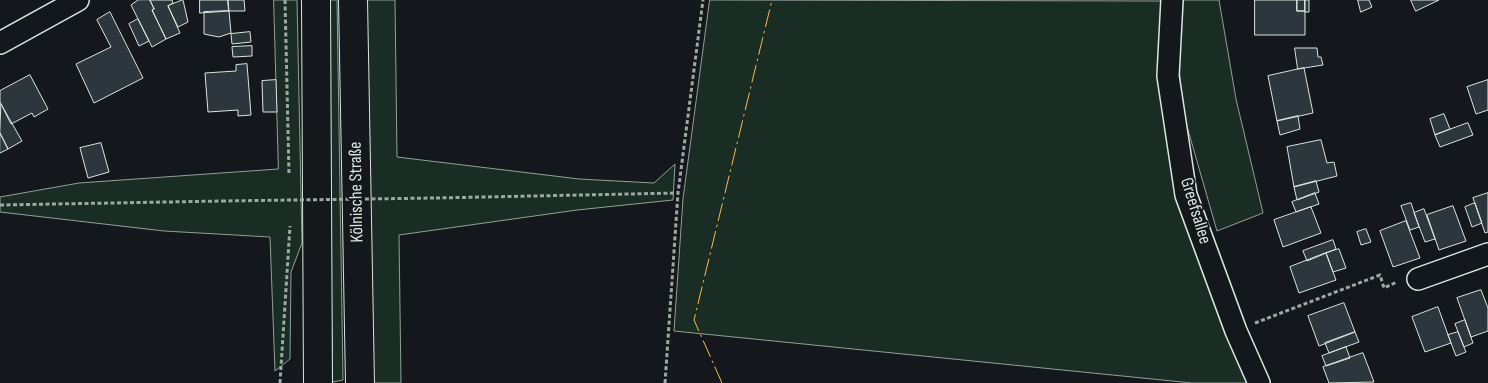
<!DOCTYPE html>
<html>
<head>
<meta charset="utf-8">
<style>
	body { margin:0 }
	canvas { display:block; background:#14181c }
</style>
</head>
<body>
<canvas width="1488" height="383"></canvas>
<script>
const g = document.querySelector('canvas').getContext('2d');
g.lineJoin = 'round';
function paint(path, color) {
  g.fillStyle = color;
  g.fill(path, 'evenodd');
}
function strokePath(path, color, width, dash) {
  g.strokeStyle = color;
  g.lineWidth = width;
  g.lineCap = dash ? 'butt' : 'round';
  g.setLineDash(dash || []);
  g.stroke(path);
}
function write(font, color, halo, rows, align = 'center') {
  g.font = font + ' "Sofia Sans Condensed",sans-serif';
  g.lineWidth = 4;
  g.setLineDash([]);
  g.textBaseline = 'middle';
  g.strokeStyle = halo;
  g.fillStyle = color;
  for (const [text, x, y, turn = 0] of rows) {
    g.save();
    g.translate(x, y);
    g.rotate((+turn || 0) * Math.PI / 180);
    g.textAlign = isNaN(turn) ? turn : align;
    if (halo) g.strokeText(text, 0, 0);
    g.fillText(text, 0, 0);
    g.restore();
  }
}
const green = new Path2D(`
	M274 0H297L302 243 291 272 290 359 275 371 270 237 164 231 0 212V197L79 183 278 169Z
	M328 0H337L343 380 333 382Z
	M365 0H395L397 157 579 179 654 183 675 164 673 200 577 210 399 235 401 383H371Z
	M710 0 1162 1 1174 177 1200 264 1251 383H1192L674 331 683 199Z
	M1184 0H1219L1236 99 1263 213 1217 231 1184 116 1176 39Z`);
const building = new Path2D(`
	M150 0H172L173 3 168 6 180 33 166 39 152 10 154 9Z
	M150 0 154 9 152 10 166 39 152 47 131 5 138 0Z
	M183 0 188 22 178 27 168 6Z
	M200 0H228L229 11 200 13Z
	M228 0H244L245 11H229Z
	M1255 0H1297V11H1305V35H1255Z
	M1297 0H1305V11H1297Z
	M1305 0H1309V12H1305Z
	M1358 0H1369L1372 7 1361 12Z
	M1411 0H1439L1416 11Z
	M229 11 231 33 219 37 204 34V12Z
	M110 12 143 78 94 103 76 64 111 47 97 20Z
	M138 19 149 41 139 46 129 24Z
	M250 32 251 42 232 44 231 34Z
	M252 46V56L233 57 232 47Z
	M1295 48H1317L1318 57H1321L1323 65 1298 69Z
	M247 64 251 115 238 116V110L208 112 205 73 236 71V65Z
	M1304 68 1313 113 1277 121 1268 76Z
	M30 75 48 109 34 117 32 113 11 124 0 102V91Z
	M276 80 277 112H263L262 81Z
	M1488 80V110L1476 114 1467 87Z
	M1 104 22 141 8 149 0 133Z
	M1444 114 1450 129 1435 135 1430 119Z
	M1298 116 1300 129 1280 135 1277 121Z
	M1468 123 1473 135 1440 147 1435 135Z
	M0 133 8 149 0 153Z
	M1321 140 1327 163 1334 162 1337 176 1294 187 1287 147Z
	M101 143 109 172 88 178 80 148Z
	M1316 181 1319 192 1297 200 1294 187Z
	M1315 193 1319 204 1296 212 1292 202Z
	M1488 193V232L1485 233 1473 198Z
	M1411 203 1419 227 1410 230 1401 206Z
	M1475 203 1482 223 1472 227 1465 207Z
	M1453 206 1466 241 1439 250 1427 215Z
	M1311 207 1321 233 1283 247 1274 220Z
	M1424 209 1435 239 1425 242 1414 213Z
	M1406 221 1420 258 1393 267 1380 231Z
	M1366 229 1371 242 1361 245 1357 232Z
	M1333 240 1336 249 1307 261 1303 251Z
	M1339 249 1346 268 1333 272 1326 253Z
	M1326 253 1336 280 1299 293 1290 267Z
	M1481 290 1488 308V331L1471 337 1457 298Z
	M1344 303 1355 332 1319 346 1308 316Z
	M1438 307 1451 343 1425 352 1412 317Z
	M1465 320 1473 343 1464 347 1455 324Z
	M1355 332 1359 342 1329 353 1325 343Z
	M1458 332 1466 352 1456 356 1448 335Z
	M1346 347 1350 358 1326 366 1322 356Z
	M1363 353 1374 382 1329 383 1323 367Z`);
const path = new Path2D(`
	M285 0 289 174
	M436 198 678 193
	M0 205 222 201
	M1255 323 1380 275 1384 288 1397 282
	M280 383 290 226
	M665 383 678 193 703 0`);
const street = new Path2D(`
	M1172 0 1168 76 1186 195 1236 331 1259 383
	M0 43 78 0
	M1418 279 1488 254`);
const primary = new Path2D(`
	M316 0 318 383
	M353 0 360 383`);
const pathBridge = new Path2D(`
	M222 201 436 198`);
const power = new Path2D(`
	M722 383 694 320 772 0`);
const streetNames = [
	["Kölnische Straße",357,192,-91],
	["Greefsallee",1195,211,73]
];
paint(green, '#1a2d24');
strokePath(green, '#939e99', 1);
paint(building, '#2c363c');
strokePath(building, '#d8e6dc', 1);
strokePath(street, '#d8e6dc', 24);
strokePath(primary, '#d8e6dc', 30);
strokePath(path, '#9da8a2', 3, [4, 2.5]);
strokePath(street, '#14181c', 21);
strokePath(primary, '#14181c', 28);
strokePath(pathBridge, '#9da8a2', 3, [4, 2.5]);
strokePath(power, '#ffb74d', 1, [18, 4, 2.5, 4]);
write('18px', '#d8e6dc', '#14181c', streetNames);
</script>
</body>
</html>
